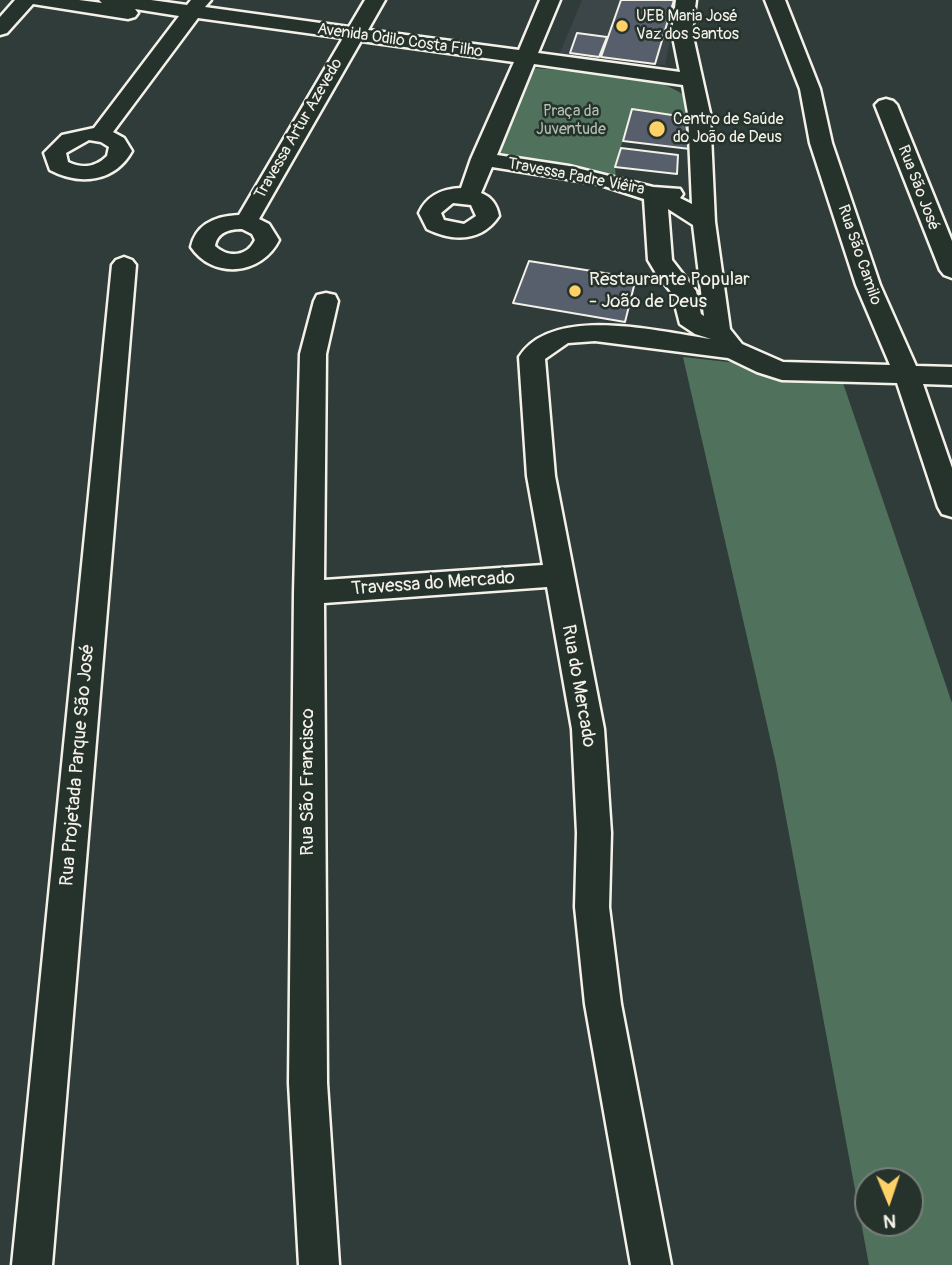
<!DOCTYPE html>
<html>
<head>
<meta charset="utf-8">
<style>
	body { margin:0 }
	#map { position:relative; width:952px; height:1265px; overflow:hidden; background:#303c3a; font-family:Pangolin,sans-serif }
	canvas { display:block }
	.north { position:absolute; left:854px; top:1167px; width:70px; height:70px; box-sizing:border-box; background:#26332d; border:2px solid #787f78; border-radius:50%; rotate:178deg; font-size:19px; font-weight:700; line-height:28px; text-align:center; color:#f4f1e8 }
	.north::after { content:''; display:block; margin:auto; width:24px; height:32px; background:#ffd166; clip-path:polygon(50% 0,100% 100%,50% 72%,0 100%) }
</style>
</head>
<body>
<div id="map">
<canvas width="952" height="1265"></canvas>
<div class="north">N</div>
</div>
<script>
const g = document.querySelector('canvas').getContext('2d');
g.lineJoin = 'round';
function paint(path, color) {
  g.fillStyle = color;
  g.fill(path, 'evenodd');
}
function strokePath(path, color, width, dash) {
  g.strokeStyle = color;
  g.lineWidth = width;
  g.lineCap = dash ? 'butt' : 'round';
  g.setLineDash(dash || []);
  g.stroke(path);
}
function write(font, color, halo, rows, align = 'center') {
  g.font = font + ' Pangolin,sans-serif';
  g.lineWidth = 5;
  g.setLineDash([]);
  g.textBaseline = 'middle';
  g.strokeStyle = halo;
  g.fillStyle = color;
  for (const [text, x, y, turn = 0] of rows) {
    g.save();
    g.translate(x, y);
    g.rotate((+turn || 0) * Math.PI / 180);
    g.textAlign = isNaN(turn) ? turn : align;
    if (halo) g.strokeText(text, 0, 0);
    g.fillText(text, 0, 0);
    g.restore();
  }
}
const built = new Path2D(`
	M582 0H678L665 65 560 53Z`);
const green = new Path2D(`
	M534 68C575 72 654 71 685 96V117L632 109 615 167 616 178 503 159 501 153 504 141Z
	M683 357 746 364 788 380 843 383 952 703V1265H869L776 764ZM868 1181H910V1223H868Z`);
const building = new Path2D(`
	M621 0H674L655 64 601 57Z
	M577 33 607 37 599 57 570 53Z
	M632 109 685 117 690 149 623 141Z
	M621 148 678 155 677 174 615 167Z
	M529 261 636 278 625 322 513 303Z`);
const minor = new Path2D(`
	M15 0H79L102 3 99 0H151L187 5 191 0H211L205 7 349 27 365 0H385L368 30 519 50 540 0H560L538 53 680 72 672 32 676 0H696L692 32 710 113 715 222 730 329 742 344 783 362 890 365 856 285 810 143 800 89 765 0H785L820 89 832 143 880 285 916 366 952 367V385L923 384 952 468V517L942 514 938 507 897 383 782 380 757 372 728 358 595 341 568 343 545 359 555 476 604 729 611 833 609 907 621 1004 671 1265H631L585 1004 575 907 577 833 572 729 547 587 324 603 327 1083 339 1265H299L289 1083 294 593 300 354 314 301 317 295 326 293 335 295 338 301 326 354 324 580 543 565 527 476 519 357C552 304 659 332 711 339L695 334 680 324 672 293 657 275 648 260 644 199 598 184 492 167 481 193C492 197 497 205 499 216 482 242 453 242 427 229L419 213C427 195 442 189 461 188L471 159 514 62 361 41 259 219 269 224 279 240C262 275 213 280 191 247 196 223 217 216 239 215L343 38 198 18 113 132 124 138 132 151C115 182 80 186 50 170L44 153 62 135 94 128 179 16 135 9 138 13 135 17 128 19 33 4 7 33 0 35V17ZM534 64 683 85 688 113 692 204 680 198 683 194 680 189 653 187 569 166 497 155ZM89 140 101 142 109 147 107 156C96 167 82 169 68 162L66 153ZM453 203 471 205 476 216 464 224 444 220 441 213ZM668 209 693 225 704 316 701 314 696 291 672 260ZM242 229 252 234 255 240C247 257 228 258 215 246 217 232 230 229 242 229Z
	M886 99 893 101 897 105 952 241V278L944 275 940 270 875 105 879 101Z
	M124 257 132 260 136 265 52 1265H12L112 265 116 260Z`);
const markers = [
	[622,26,7,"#ffd166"],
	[657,129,9,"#ffd166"],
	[575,291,7,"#ffd166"]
];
const farPoinames = [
	["UEB Maria José",636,17],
	["Vaz dos Santos",636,35],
	["Centro de Saúde",673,120],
	["do João de Deus",673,138]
];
const farStreetnames = [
	["Avenida Odilo Costa Filho",400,41,8],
	["Travessa Artur Azevedo",299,129,-60],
	["Travessa Padre Viêira",576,177,11],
	["Rua São José",918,188,69],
	["Rua São Camilo",859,255,71]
];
const farParknames = [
	["Praça da",571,112],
	["Juventude",571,130]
];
const poiNames = [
	["Restaurante Popular",589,280],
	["- João de Deus",589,302]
];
const streetNames = [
	["Travessa do Mercado",433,584,-4],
	["Rua do Mercado",578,686,80],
	["Rua Projetada Parque São José",78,765,-85],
	["Rua São Francisco",308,782,-90]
];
paint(built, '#3c4649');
paint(green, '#50715c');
paint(building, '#575f6c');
strokePath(building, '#f4f1e8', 2);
strokePath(minor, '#f4f1e8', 5);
paint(minor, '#26332d');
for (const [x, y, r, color] of markers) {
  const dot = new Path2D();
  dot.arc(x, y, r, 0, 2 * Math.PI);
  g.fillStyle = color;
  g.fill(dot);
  strokePath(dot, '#26332d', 2.5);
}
write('16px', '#f4f1e8', '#26332d', farPoinames, 'left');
write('16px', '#f4f1e8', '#26332d', farStreetnames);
write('16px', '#b2beb0', '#26332d', farParknames);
write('19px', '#f4f1e8', '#26332d', poiNames, 'left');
write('19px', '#f4f1e8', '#26332d', streetNames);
</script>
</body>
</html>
